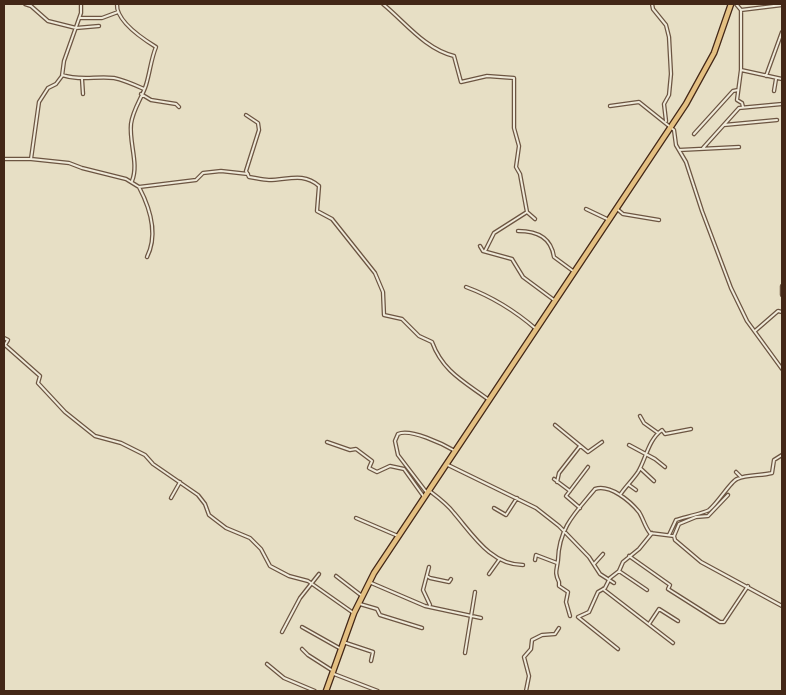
<!DOCTYPE html>
<html>
<head>
<meta charset="utf-8">
<style>
	body { margin:0 }
	#map { position:relative; width:786px; height:695px; overflow:hidden; background:#e7dfc5; font-family:"Old Standard TT",serif }
	canvas { display:block }
	.frame { position:absolute; inset:0; border:5px solid #432717; pointer-events:none }
</style>
</head>
<body>
<div id="map">
<canvas width="786" height="695"></canvas>
<div class="frame"></div>
</div>
<script>
const g = document.querySelector('canvas').getContext('2d');
g.lineJoin = 'round';
function strokePath(path, color, width, dash) {
  g.strokeStyle = color;
  g.lineWidth = width;
  g.lineCap = dash ? 'butt' : 'round';
  g.setLineDash(dash || []);
  g.stroke(path);
}
const street = new Path2D(`
	M25 4 31 6 48 21 76 28 99 26
	M81 4V13L64 61 62 76 56 84 48 88 39 102 31 159 69 163 82 168 126 179 139 187 196 180 203 173 221 171 248 174
	M117 4C116 21 143 39 156 47 151 59 150 72 146 85 142 98 133 109 131 124 129 143 139 164 132 181
	M383 4C405 22 425 49 454 56L461 82 487 76 514 78V128L519 146 516 167 520 174 527 212 494 233 485 251
	M652 4 653 9 666 25 669 37 671 74 669 95 664 104 666 121
	M736 4 741 10V70L737 100 742 103 743 107
	M741 10 782 5
	M80 18H102L118 12
	M741 70 782 79
	M62 75C80 81 96 76 114 78 124 80 135 85 144 89
	M766 76 782 32
	M82 79 83 94
	M774 91 776 79
	M141 94 151 100 176 104 179 107
	M610 106 639 102 674 130 676 145 686 162 702 211 731 288 747 321 782 369
	M246 115 258 123 259 130 246 171 249 177C256 178 263 180 269 180 288 180 303 172 319 186L317 211 332 219 375 273 383 292 384 315 402 319 419 336 432 342C443 372 465 382 489 400
	M724 125 777 120
	M694 134 733 91 738 90
	M703 148 739 108 782 104
	M679 150 739 147
	M4 159H31
	M139 187C150 208 158 235 147 257
	M586 209 607 219
	M617 209 623 214 659 220
	M527 212 535 219
	M518 231C537 231 551 237 554 257L573 271
	M480 246 483 251 512 259 523 277 554 300
	M782 286V295
	M466 287C493 297 514 310 536 329
	M755 331 778 311 782 312
	M4 338 8 340 5 345 40 376 38 383 65 412 95 436 121 443 145 455 153 464 198 495 205 504 209 515 226 528 250 538 261 549 270 566 289 576 308 581 352 612
	M640 416 644 423 658 433
	M555 425 588 452 602 442
	M327 442 350 450 356 449 372 461 369 468 377 472 390 466 404 469 424 497
	M629 445 655 459 665 467
	M448 465 536 508 559 526 589 557 600 574 614 583
	M640 468 654 481
	M736 472 741 477
	M554 479 570 491
	M557 482 559 473 580 446
	M629 485 636 490
	M431 492C439 498 448 505 454 513 473 535 491 565 523 565
	M427 493 398 455 395 441 398 434C410 428 443 444 455 451
	M620 495C625 487 632 481 638 472 646 459 648 440 662 430L665 434 691 429
	M171 498 180 482
	M494 508 506 515 517 498
	M580 508 566 496 588 467
	M356 518 398 536
	M669 535 676 520C682 518 707 512 709 510 718 503 731 481 737 479 748 474 761 476 772 473L774 460 782 455
	M674 536 675 540 701 562 782 606
	M674 536 679 524 696 517 708 516 728 495
	M629 556 670 585 668 589 720 622H724L748 586
	M535 560 536 555 557 563
	M594 564 603 554
	M429 567 423 590 430 605
	M619 571 647 590
	M489 574 499 560
	M336 576 362 596
	M427 576 430 578 449 582 451 579
	M369 582 425 606 481 618
	M603 589 673 643
	M360 604 377 609 380 615 422 628
	M570 616 566 602 568 592 559 586V582C554 572 557 570 558 560 559 527 576 512 595 489 610 484 630 501 639 512 643 518 645 527 650 533L674 536
	M649 624 659 609 678 621
	M302 627 341 649
	M282 632 300 598 319 574
	M343 642 373 652 371 661
	M302 649 308 655 333 671
	M618 649 578 617 589 612 598 592 605 588 610 578 619 571 623 562 639 549 652 533
	M465 653 475 592
	M267 664 284 678 315 691
	M334 674 378 691
	M526 691 529 676 524 657 531 649 532 640 542 635 555 634 559 628`);
const highway = new Path2D(`
	M326 691 354 613 374 573 686 104 714 53 731 4`);
strokePath(street, '#6c5542', 4.5);
strokePath(highway, '#432717', 7);
strokePath(street, '#efead9', 2);
strokePath(highway, '#e4c082', 4.5);
</script>
</body>
</html>
